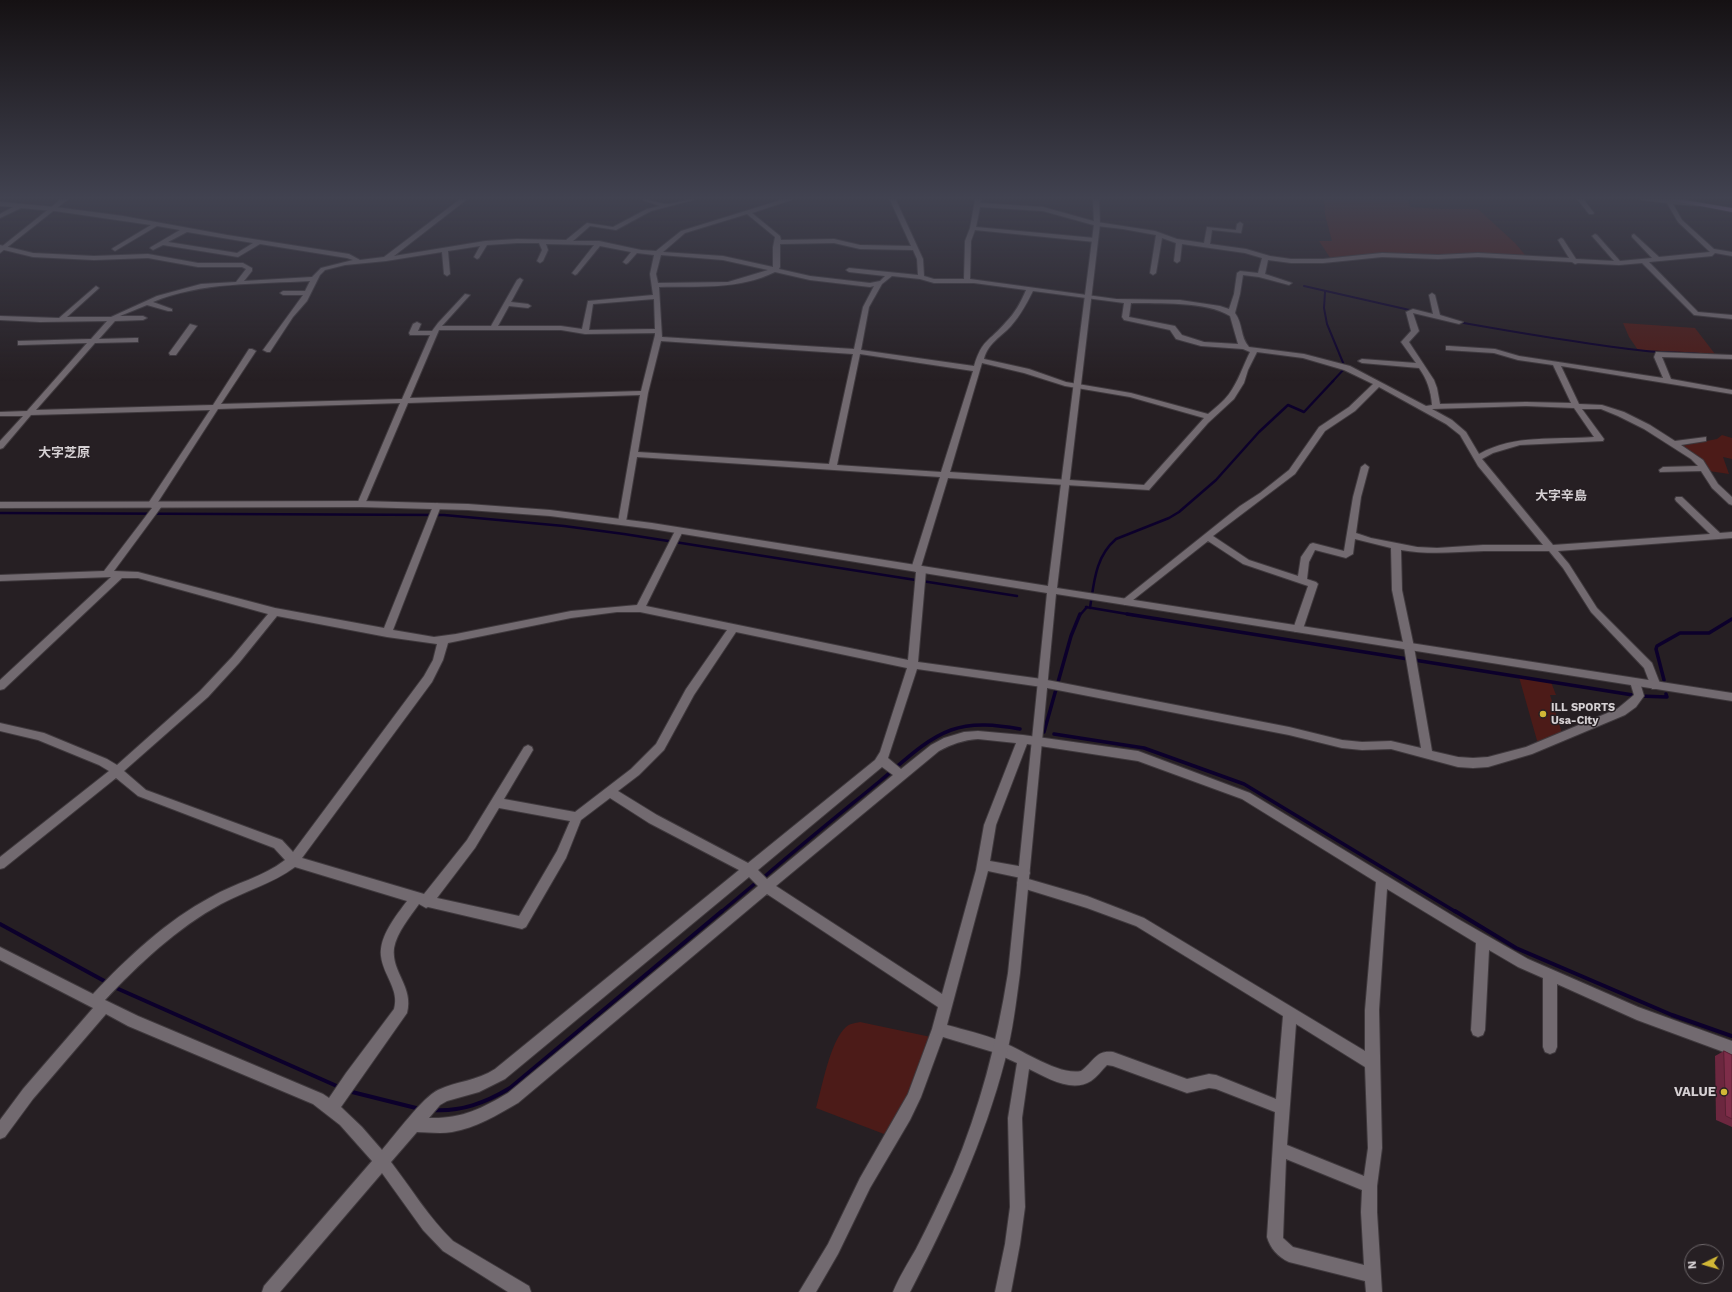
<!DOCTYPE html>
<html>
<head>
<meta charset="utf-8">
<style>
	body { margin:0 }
	#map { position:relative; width:1732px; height:1292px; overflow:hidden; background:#261f23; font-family:"Work Sans",sans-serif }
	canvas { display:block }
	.north { position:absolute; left:1684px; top:1244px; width:40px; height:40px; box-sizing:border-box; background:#261f23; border:1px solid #6c6669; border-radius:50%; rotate:265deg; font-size:11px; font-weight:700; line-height:16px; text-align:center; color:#d5d0d3 }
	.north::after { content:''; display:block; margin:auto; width:14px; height:18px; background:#d1b736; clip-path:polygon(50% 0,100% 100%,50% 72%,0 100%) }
</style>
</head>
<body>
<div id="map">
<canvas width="1732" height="1292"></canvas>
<div class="north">N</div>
</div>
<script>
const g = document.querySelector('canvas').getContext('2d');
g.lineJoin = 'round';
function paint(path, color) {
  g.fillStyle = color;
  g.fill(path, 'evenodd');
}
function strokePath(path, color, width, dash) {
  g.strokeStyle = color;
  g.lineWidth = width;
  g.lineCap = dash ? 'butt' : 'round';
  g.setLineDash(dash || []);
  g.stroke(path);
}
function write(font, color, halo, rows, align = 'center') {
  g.font = font + ' "Work Sans","Noto Sans JP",sans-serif';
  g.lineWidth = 3;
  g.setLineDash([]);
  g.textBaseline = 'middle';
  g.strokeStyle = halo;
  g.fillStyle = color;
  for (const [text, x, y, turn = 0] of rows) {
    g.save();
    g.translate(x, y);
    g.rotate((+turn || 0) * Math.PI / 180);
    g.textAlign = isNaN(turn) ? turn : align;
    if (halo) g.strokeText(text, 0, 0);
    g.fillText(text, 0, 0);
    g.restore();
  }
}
const green = new Path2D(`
	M1324 200H1407L1409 201 1410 207 1445 209H1478L1515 243 1526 256H1436L1386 254 1331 259 1319 241H1332L1325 215Z
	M1623 323 1695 328 1715 354 1638 350 1629 337Z
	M1722 435 1732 438V459L1723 457 1729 474 1709 471 1681 446 1717 439Z
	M1519 677 1551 682 1556 695H1550L1562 733 1538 744Z
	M860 1022 931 1037C918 1070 907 1105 884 1134L816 1108C822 1088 830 1041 846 1027 849 1024 855 1023 860 1022Z`);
const streamFar3 = new Path2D(`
	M1304 286 1414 311
	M1325 292 1324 308 1327 324 1344 365V369L1332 382
	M1458 322C1520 333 1583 344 1646 351 1667 353 1689 352 1710 355`);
const streamFar2 = new Path2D(`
	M0 513 444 515 564 526 624 534 1017 596
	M1086 607 1133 615
	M1090 608C1094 583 1095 557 1116 539L1169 518 1179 512 1216 480 1259 432 1288 405 1304 412 1333 381
	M1080 615 1087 607`);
const streamFar1 = new Path2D(`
	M1127 614 1639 696 1667 697 1666 694
	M1664 680 1656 649 1657 646 1680 633H1709L1732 619
	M1044 732 1071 636 1080 614
	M1054 734 1144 748 1244 784 1456 912
	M763 878C801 845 841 813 880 781 902 763 924 740 951 730 973 722 997 725 1020 729
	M721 912 758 881`);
const stream = new Path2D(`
	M1455 911 1516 948 1672 1015 1732 1036
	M0 924 108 983
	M114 987 339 1087
	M348 1091 420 1109
	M432 1110C461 1112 485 1103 510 1088L722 911`);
const street = new Path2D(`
	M459 200H466L394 256 485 241 517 239 566 240 587 223 613 227 647 209 660 206 643 200C651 200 658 203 666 204 673 204 684 200 693 200L651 211 616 230 590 226 573 241H599L641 250 656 251 681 231 781 200H791L752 213 780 236 781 240 834 239 860 245 911 246 890 200H896L923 259 924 276 934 279H964L965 241 970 228 975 200H981L980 203 1043 207 1097 222 1155 231 1177 239 1204 243 1207 227 1236 230 1237 224 1240 222 1243 224 1241 233 1212 230 1210 244 1246 249 1270 256 1291 259H1323L1382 253 1438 255 1478 253 1569 258 1558 240 1561 238 1563 239 1576 259 1614 261 1592 236 1595 234 1597 235 1620 261 1652 258 1632 237V235L1634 234 1659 257 1710 252 1678 222 1667 203 1642 200H1672L1700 203 1701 204 1698 206 1673 204 1682 220 1714 249 1732 252V256L1715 253 1712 256 1649 262 1698 312 1732 315V319L1694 315 1642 263 1619 265 1578 263 1575 264 1572 262 1478 257 1438 259 1382 257 1323 263H1291L1268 260 1265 274 1292 283 1289 285 1259 277 1243 275 1240 294 1235 313C1243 323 1240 337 1249 347L1304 354 1350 366 1426 406 1432 405C1431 391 1427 379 1419 368L1362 363 1358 361 1362 359 1416 363 1401 342 1411 331 1406 312 1413 309 1433 314 1429 295 1432 293 1435 295 1440 315 1463 322 1459 324 1413 313 1419 331 1409 342 1434 380 1437 388 1440 404 1526 402 1571 403 1553 365 1518 360 1494 353 1446 350V346H1449L1495 349 1519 356 1663 378 1654 357 1656 352 1732 355V359L1662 357 1671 379 1732 390V394L1561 366 1579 404 1602 405 1624 412 1650 425 1675 441 1706 437V441L1681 445 1703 460 1718 484 1732 497V505L1729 504 1712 488 1701 471 1660 472 1659 470 1663 467 1698 466 1691 459 1644 429 1618 416 1601 409H1582L1604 439 1603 441 1520 445 1493 453 1482 459 1553 545 1710 534 1676 501 1675 499 1676 497H1682L1720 533 1732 532V538L1558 551 1569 564 1597 608 1652 663 1661 686 1660 689H1652L1644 668 1591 612 1563 568 1549 551C1527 551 1505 551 1484 551 1455 552 1429 555 1401 550L1402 590 1414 647 1432 751 1458 757 1473 758 1488 757 1526 747 1617 709 1634 695 1630 682 1631 679H1639L1644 696 1636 707 1625 715 1532 754 1488 767 1473 768 1458 767 1391 749 1362 750 1342 748 1289 735 1042 687 917 669 888 758 901 769 931 745 944 738 964 732 978 731 1023 735 1138 751 1250 793 1458 919 1528 959 1638 1007 1732 1041V1055L1637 1020 1557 984V1047L1555 1052 1550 1054 1545 1052 1543 1047V978L1518 967 1489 950 1485 1030 1483 1035 1478 1037 1473 1035 1471 1030 1476 943 1387 889 1379 1010 1382 1148 1377 1186V1212L1382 1292H1366L1365 1281 1289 1262C1278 1257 1270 1248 1267 1237L1275 1112 1216 1089 1209 1088 1187 1093 1113 1066 1107 1065C1102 1070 1097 1077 1091 1081 1072 1093 1047 1078 1029 1069L1022 1118 1025 1207 1020 1244 1011 1292H995L1005 1244 1010 1207 1008 1118 1017 1063 993 1052 943 1037 921 1097 910 1120 870 1188 838 1254 816 1292H799L828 1244 860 1178 908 1094 932 1029 938 1007 767 894 518 1103C497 1115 476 1128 452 1132 440 1134 428 1132 417 1132L391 1162C411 1188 429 1218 453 1241L529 1286 531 1292H508L443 1251 423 1230 382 1173 280 1292H262L264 1286 372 1161 340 1125 313 1104 128 1026 106 1014 33 1099 5 1137 0 1139V1120L23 1089 93 1008 0 960V947L93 994C128 957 166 921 211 897 235 883 263 877 285 860L274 848 138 796 116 778 4 868 0 869V857L109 771 99 765 38 740 0 731V723L44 733 107 759 117 765 200 691 232 657 268 614 138 578H122L4 689 0 690V680L111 577 0 581V575L104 571 152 508 147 505 210 410 31 415 3 448 0 449V441L23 416H0V412L27 411 87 343 21 345H18V341L91 339 107 321 40 322 0 320V316L59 318 96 286 99 288 98 289 67 317H111L157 296 201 284 236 282 246 269 242 267H198L148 258 94 260 33 257 0 249V245L33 253 94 256 148 254 198 263H243L252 268V271L244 281 312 277 321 268 353 260 347 258 260 244 238 257 163 245 153 250 150 248 151 247 180 230 157 226 115 251 112 249 113 248 151 225 55 211 21 208 0 218V214L13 207 0 206V202L55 207 123 216 227 235 349 254 360 260 384 257ZM980 207 1043 211 1097 226 1123 229 1156 235 1150 273 1153 275 1156 273 1162 238 1176 243 1174 261 1177 263 1180 261 1182 244 1245 253 1262 258 1258 273 1240 271 1237 273 1234 294 1229 309 1220 306 1180 300 1116 299 970 279 971 241 975 230 1095 242 1098 240 1095 238 976 227ZM747 214 775 237 773 247V267L723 256 663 252 685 233ZM187 232 253 243 237 253 168 242ZM517 243H539L542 250 537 261 540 263 543 261 548 250 546 244 594 245 572 273 575 275 577 274 600 246 631 252 623 262 626 264 628 263 637 253 654 255 650 274 653 295 588 301 582 329 561 326H498L509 306 528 308 531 306 528 304 511 302 523 280 520 278 517 280 491 326H442L470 295 465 294 438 323 432 331H418L421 324 417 322 413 324 409 333 410 335H430L402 399 221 404 256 351 252 349H249L213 405 36 410 95 343 138 342V338H135L99 339 115 321 143 320 147 318 143 316H120L147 305 168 311H172V309L153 302C200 282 259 284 310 281L305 291H283L280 293 283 295H303L263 350 267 352H270L293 317 307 301 320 275 325 270 345 265 386 261 442 252 444 274 447 276 450 274 448 251 480 246 474 257 477 259 479 258 487 245ZM834 243 860 249 913 250 917 259 918 275 849 268 846 270 849 272 885 276 880 281 870 283 810 276 779 269 780 267V244ZM661 255 723 260 768 270 728 282 658 283 656 274ZM775 272 810 280 870 287 874 286 863 307 854 349 662 337 659 287C697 286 739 290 775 272ZM892 276 920 279 934 283H974L1026 290C1021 302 1015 313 1006 322 989 342 982 339 974 366L861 350 869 307 882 284ZM1033 291 1124 303 1122 317 1124 320 1170 330 1176 339 1201 346 1243 349 1250 352C1243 366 1238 382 1229 394 1223 402 1215 408 1208 414L1131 393 1066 382 1029 369 984 359C988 343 1001 337 1011 326 1020 316 1027 303 1033 291ZM654 299 655 329 589 330 593 304ZM1131 303C1158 304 1207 301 1230 316L1238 344 1204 342 1182 335 1175 326 1129 317ZM439 330H561L585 334 655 333V335L641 391 410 398ZM661 341 853 354 829 464 638 452 648 393ZM1257 352 1303 358 1344 370 1373 384 1349 407 1319 427 1289 470 1260 493 1240 506 1120 602 1125 605 1128 604 1208 541 1243 564 1308 586 1293 629 1295 632H1301L1303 629 1318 584 1316 582 1307 579 1309 562 1315 550 1346 558 1353 554 1355 539 1391 548 1392 590 1404 647 1421 748 1391 741 1362 742 1342 740 1289 727 1042 679 918 662 926 570 921 567 948 478 1149 490 1208 423 1234 399 1244 383 1248 370ZM860 354 973 371 941 472 837 465ZM982 363 1024 373 1065 386 1130 397 1204 418 1144 485 950 472ZM1379 387 1446 424 1460 435 1478 466 1543 545H1483L1437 548 1417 547 1371 538 1356 533 1361 497 1369 467 1365 464 1361 467 1353 497 1344 551 1313 543 1310 544 1301 557 1298 576 1249 560 1213 536 1295 474 1325 431 1355 411ZM640 395 618 522 622 525 626 522 637 457 940 477 911 569 916 572 908 660 646 606 683 531 679 528 675 531 637 605 571 611 456 634 434 637 393 630 441 506 437 503 433 506 384 628 275 608 138 572 114 571 162 506 163 504 162 502H158L218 409 400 403 357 504 361 507 365 504 408 403ZM1526 406 1574 408 1594 437C1556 440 1514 434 1479 454L1466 432 1452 420 1432 409ZM617 612H640L727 630 686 689 656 744 631 769 575 812 504 799 533 750 532 747 528 745 524 747 467 840 424 894 302 858 432 682 443 660 448 643 571 618ZM277 616 387 637 437 644 433 660 424 676 293 852 282 840 146 790 124 771 208 697 239 663ZM736 632 907 668 880 752 875 760 748 863 657 815 618 791 639 775 664 750 694 695ZM978 739 1016 743 984 825 976 870 942 994 776 886 939 751C952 744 963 740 978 739ZM1027 744 1138 761 1242 799 1376 882 1365 1010V1051L1144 918 1087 896 1025 878 1028 877 1030 873 1028 869 1024 867 990 861 996 825ZM882 767 893 775 767 879 758 870ZM610 798 649 823 739 870 495 1069C477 1081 457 1081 438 1090 423 1097 394 1136 382 1150L362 1127 341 1107 407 1013C414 987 391 972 394 948 397 932 410 917 419 904L426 908 428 907 522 929 526 927 566 858 581 820ZM499 808 570 821 557 851 519 916 437 898 475 848ZM295 867 407 901C396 916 379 936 381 956 383 975 400 990 394 1009L346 1073 329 1098 323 1094 138 1016 105 1000C139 964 177 928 221 904 245 891 272 884 295 867ZM988 871 1021 878 1019 879 1017 883 1019 887 1087 908 1136 926 1283 1016 1276 1099 1216 1075 1209 1074 1187 1079 1113 1052C1095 1050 1094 1062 1081 1071 1059 1076 1021 1049 1000 1041 983 1034 965 1030 947 1025ZM749 877 758 886 508 1093C481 1109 461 1119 429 1118L440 1105 447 1101 479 1092 505 1079ZM1296 1024 1365 1067 1368 1148 1364 1176 1287 1145ZM1286 1159 1362 1190 1361 1212 1364 1265 1293 1247 1283 1238Z
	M1578 200H1584L1594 213 1593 214H1589Z
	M190 324 197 326 176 355H170L169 353Z`);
const secondary = new Path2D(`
	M60 200H67L0 253V248Z
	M1093 200H1099L1100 224 1057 588 1732 693V701L1056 594 1020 973C1016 1002 1013 1031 1005 1060 984 1141 949 1217 910 1292H893C899 1277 908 1263 916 1249 929 1224 941 1198 953 1172 980 1108 997 1042 1008 973L1047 593 652 529 550 516 468 510 361 507 0 508V502L361 501 468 504 550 510 652 523 1048 586 1094 224Z`);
const primary = new Path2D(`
	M1669 200H1684L1732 208V212Z`);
const wall = new Path2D(`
	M1724 1051 1732 1055V1127L1716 1120 1715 1056Z`);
const building = new Path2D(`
	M1724 1051 1732 1055V1119L1726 1116Z`);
const markers = [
	[1543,714,4,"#d1b736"],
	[1724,1092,4,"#d1b736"]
];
const poiNames = [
	["ILL SPORTS",1551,708],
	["Usa-City",1551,721]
];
const quarterNames = [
	["大字芝原",64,453],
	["大字辛島",1561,496]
];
const nearPoinames = [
	["VALUE",1716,1092]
];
paint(green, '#4c1b18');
strokePath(streamFar3, '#0c002b', 2);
strokePath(streamFar2, '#0c002b', 2.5);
strokePath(streamFar1, '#0c002b', 3.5);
strokePath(stream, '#0c002b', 4);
strokePath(street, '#3f393d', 2);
strokePath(secondary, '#3f393d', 2);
strokePath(primary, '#3f393d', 2);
paint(street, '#726a70');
paint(secondary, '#726a70');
paint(primary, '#af89c0');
paint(wall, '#6c273f');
paint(building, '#7e2d49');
strokePath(building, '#582033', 1);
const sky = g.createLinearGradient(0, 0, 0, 381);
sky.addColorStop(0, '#151113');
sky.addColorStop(0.52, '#414250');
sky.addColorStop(1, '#41425000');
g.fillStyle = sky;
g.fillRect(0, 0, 1732, 381);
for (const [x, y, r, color] of markers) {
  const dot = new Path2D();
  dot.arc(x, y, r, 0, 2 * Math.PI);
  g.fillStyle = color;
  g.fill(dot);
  strokePath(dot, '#261f23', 1.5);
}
write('bold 11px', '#d5d0d3', '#261f23', poiNames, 'left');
write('bold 13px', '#d5d0d3', '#261f23', quarterNames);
write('bold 13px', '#d5d0d3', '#261f23', nearPoinames, 'right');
</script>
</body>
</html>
